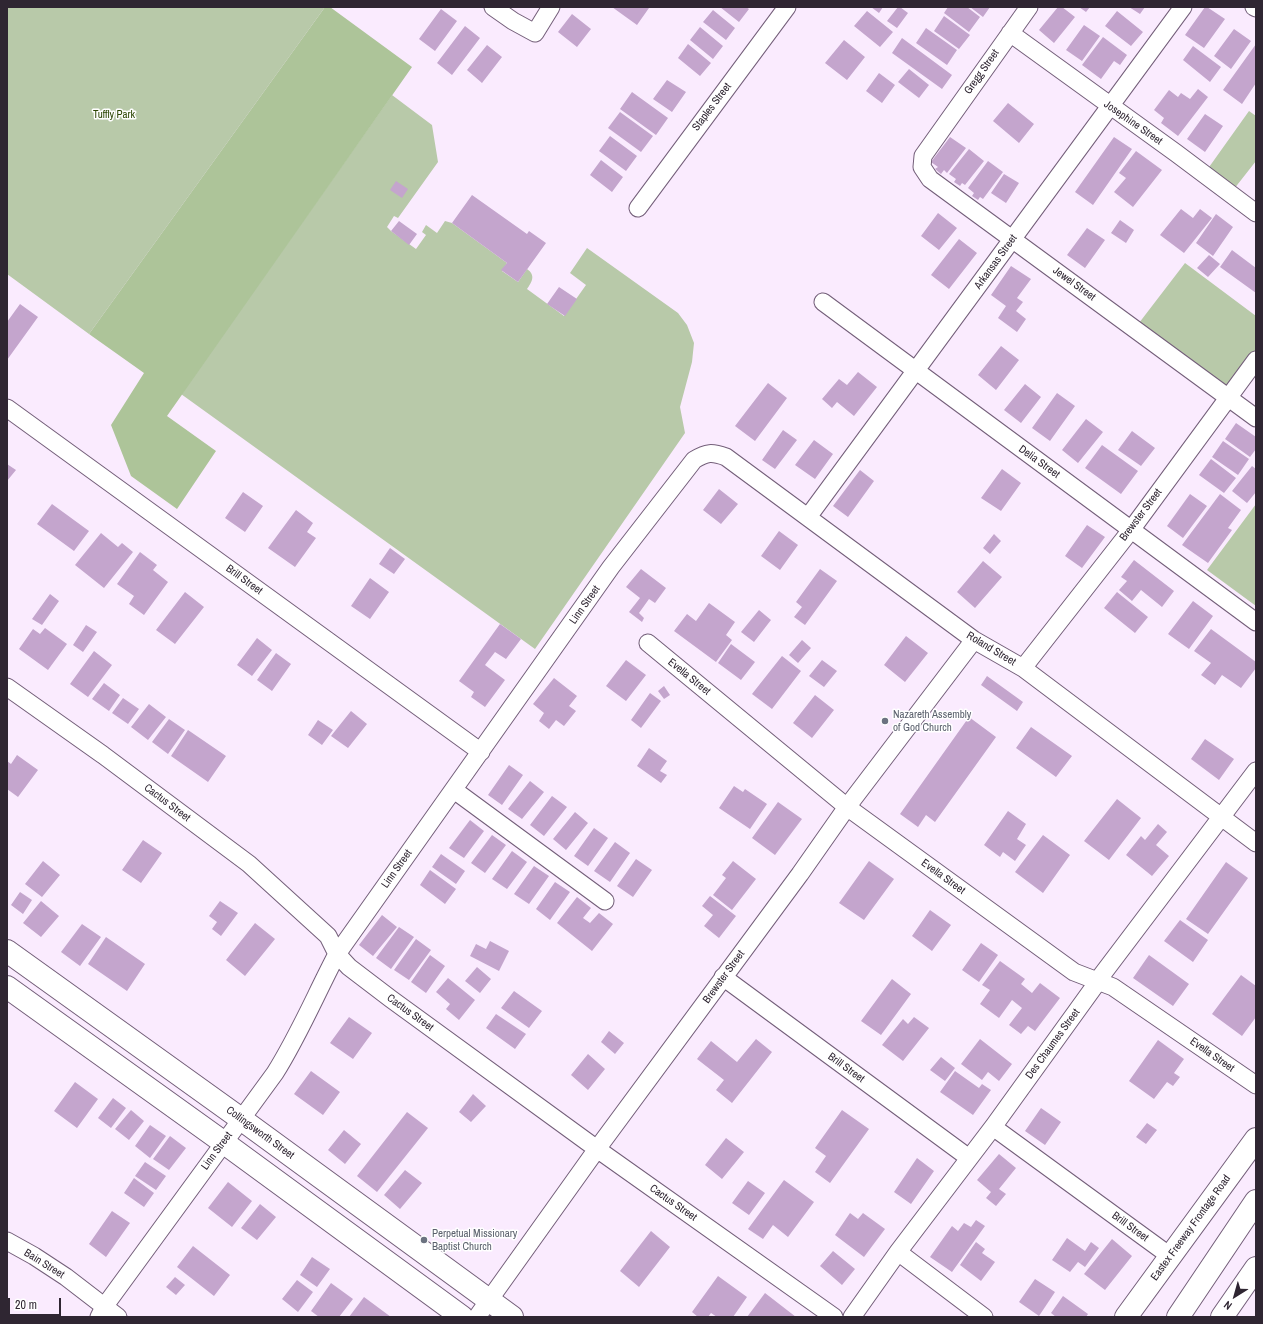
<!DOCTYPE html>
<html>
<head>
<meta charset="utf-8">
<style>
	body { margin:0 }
	#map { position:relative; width:1263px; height:1324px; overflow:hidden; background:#faebfe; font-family:"Archivo Narrow",sans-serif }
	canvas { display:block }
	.frame { position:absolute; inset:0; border:8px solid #2f2632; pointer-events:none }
	.north { position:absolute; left:1215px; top:1276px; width:40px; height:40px; -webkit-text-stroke:3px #fff; paint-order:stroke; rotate:217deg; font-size:11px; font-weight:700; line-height:16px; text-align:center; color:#2f2632 }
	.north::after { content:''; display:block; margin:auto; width:14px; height:18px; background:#2f2632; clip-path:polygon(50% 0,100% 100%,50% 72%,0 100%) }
	.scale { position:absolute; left:8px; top:1298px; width:53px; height:18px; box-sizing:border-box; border:2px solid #2f2632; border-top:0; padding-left:5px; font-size:12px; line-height:14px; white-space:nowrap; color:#2f2632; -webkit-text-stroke:3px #fff; paint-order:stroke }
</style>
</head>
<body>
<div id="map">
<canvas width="1263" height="1324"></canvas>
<div class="frame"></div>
<div class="north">N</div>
<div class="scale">20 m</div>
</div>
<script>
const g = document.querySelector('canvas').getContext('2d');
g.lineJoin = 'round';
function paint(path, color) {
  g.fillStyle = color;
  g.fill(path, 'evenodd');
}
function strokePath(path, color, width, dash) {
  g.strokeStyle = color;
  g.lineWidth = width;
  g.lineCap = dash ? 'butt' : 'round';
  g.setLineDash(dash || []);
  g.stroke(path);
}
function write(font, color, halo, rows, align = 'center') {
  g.font = font + ' "Archivo Narrow",sans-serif';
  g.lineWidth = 3;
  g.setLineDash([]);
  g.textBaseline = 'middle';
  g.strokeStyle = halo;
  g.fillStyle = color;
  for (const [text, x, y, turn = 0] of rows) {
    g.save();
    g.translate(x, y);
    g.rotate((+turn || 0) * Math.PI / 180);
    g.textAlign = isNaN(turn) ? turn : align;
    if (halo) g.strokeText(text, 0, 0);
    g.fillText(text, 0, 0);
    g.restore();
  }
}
const green = new Path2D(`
	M7 7H325L89 334 7 274Z
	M392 95 432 125 438 162 398 218 394 216 387 227 391 231 416 249 426 235 422 232 426 225 437 233 445 221 452 223 507 263 502 271 518 282 527 269C536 275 532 282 527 289L564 316 586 285 570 273 587 248 678 313 687 325 694 343 692 362 680 407 685 433 535 649 181 394Z
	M1249 111 1256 116V161L1234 189 1207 170Z
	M1185 263 1256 316V349L1229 384 1225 386 1139 323Z
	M1256 504V606L1207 570Z`);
const forest = new Path2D(`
	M325 7H330L412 67 167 416 216 451 177 509 131 476 111 425 144 373 89 334Z`);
const building = new Path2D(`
	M612 7H648L649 8 637 25Z
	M720 7H746L749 9 739 22Z
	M871 7H883L879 13Z
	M898 7H900L908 13 897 28 887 21Z
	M948 7H967L980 17 969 32 944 13Z
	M970 7H990L983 17Z
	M1058 7H1062L1075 17 1054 43 1039 30Z
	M1079 7H1090L1086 12Z
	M1129 7H1145L1140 14Z
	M1205 7H1207L1225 19 1204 48 1185 35Z
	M441 9 457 21 435 51 419 39Z
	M713 10 735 28 726 40 703 22Z
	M867 11 893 32 880 47 854 26Z
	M1117 11 1143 32 1131 46 1105 26Z
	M572 14 591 29 577 47 558 32Z
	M944 16 970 35 959 49 934 31Z
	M1084 25 1100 36 1082 61 1066 50Z
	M465 26 480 38 452 75 437 63Z
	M700 27 723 46 713 59 690 40Z
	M926 28 957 50 947 65 916 43Z
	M1234 29 1251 41 1231 69 1214 56Z
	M1103 37 1127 55 1120 65 1114 61 1101 79 1082 65Z
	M902 38 952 75 942 89 892 53Z
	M844 40 865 57 847 80 825 63Z
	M688 44 711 63 700 76 678 58Z
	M1256 44V83L1242 104 1223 90Z
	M487 45 502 57 482 83 467 70Z
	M1193 46 1221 67 1210 82 1183 60Z
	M909 69 929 85 919 98 898 82Z
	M879 73 895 85 882 103 866 91Z
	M667 80 686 92 672 112 653 99Z
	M1198 89 1208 97 1178 136 1161 123 1164 118 1154 110 1169 90 1178 97 1181 93 1190 99Z
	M632 92 668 118 656 135 620 109Z
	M1008 103 1034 124 1019 143 993 121Z
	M620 112 653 136 641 152 608 128Z
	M1205 114 1223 126 1205 152 1187 139Z
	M610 136 637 156 626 171 599 151Z
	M950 137 966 148 947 173 944 170 941 174 935 169 938 167 931 162Z
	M1114 137 1132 149 1093 205 1075 192Z
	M969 149 984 161 965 185 962 183 960 186 954 182 956 179 949 174Z
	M1136 151 1162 170 1133 207 1114 192 1126 178 1119 173Z
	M601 160 623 177 612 192 590 175Z
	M988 161 1003 172 983 199 980 197 978 200 972 196 974 193 968 188Z
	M1004 174 1019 183 1006 203 991 193Z
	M396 181 408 189 402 198 390 190Z
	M472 195 527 234 529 231 546 243 518 282 501 270 507 263 452 223Z
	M1181 209 1193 218 1200 209 1212 218 1184 253 1160 235Z
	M938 213 957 228 939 250 921 236Z
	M1216 214 1233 227 1213 256 1196 243Z
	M1120 220 1134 230 1126 243 1111 233Z
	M399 221 417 234 409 245 391 231Z
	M1087 228 1105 240 1085 268 1067 255Z
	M959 239 977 253 949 289 931 275Z
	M1232 250 1256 268V293L1220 267Z
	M1209 255 1220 264 1208 277 1197 268Z
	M1011 266 1031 279 1017 298 1023 302 1016 311 1026 319 1017 332 998 318 1006 306 991 295Z
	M559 287 577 299 565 316 547 304Z
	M20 304 38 317 7 360V322Z
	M1001 346 1019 360 996 390 978 375Z
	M858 372 877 387 854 416 837 402 832 408 822 399 839 379 847 385Z
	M768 383 787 398 755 441 735 426Z
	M1025 384 1041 397 1021 423 1004 410Z
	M1057 393 1075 406 1050 441 1032 428Z
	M1086 419 1103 432 1078 463 1062 450Z
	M1236 423 1256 437V449L1250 457 1225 439Z
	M783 430 797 440 775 469 762 460Z
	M1132 431 1155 448 1141 466 1118 450Z
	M814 440 833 454 815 479 795 465Z
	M1223 441 1249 459 1238 475 1212 457Z
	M1102 445 1138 471 1121 494 1085 468Z
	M1211 459 1236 478 1224 493 1199 475Z
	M7 464 16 470 7 481Z
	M1252 466 1256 469V492L1247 503 1232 491Z
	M1002 469 1021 483 1001 511 981 498Z
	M860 470 874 481 848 517 833 506Z
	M719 489 738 504 721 524 703 510Z
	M243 492 263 506 245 532 225 518Z
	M1190 494 1207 506 1183 538 1167 526Z
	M1220 494 1241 510 1228 528 1232 530 1208 563 1182 545Z
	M52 504 89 531 74 551 37 524Z
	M296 510 313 523 307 532 316 538 295 567 268 548Z
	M1087 525 1105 537 1082 568 1065 556Z
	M779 531 798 545 780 570 761 556Z
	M101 533 118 547 122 543 133 552 104 588 75 565Z
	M994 534 1001 541 990 554 983 548Z
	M390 548 405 559 394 574 379 564Z
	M140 552 157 565 153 570 168 582 144 615 129 604 134 596 117 584Z
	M1134 560 1174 591 1162 607 1141 590 1132 601 1119 590 1127 581 1121 577Z
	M983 561 1002 577 975 608 957 592Z
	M641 569 666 588 655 603 649 599 639 613 644 618 642 622 629 612 640 598 626 587Z
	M820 569 837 581 805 625 794 617 802 607 796 602Z
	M370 578 389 592 370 619 351 606Z
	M185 592 204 607 175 644 156 630Z
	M1117 592 1148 617 1135 633 1104 608Z
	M50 594 59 601 42 625 32 619Z
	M1193 601 1213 616 1189 649 1168 634Z
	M709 603 735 622 726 635 732 640 716 662 674 631 687 614 696 621Z
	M759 610 771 620 754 642 741 632Z
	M500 624 521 639 506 659 495 652 485 665 505 680 485 707 471 697 474 692 459 681Z
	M86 625 97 632 83 652 73 645Z
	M45 628 67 644 48 670 19 649 33 629 40 634Z
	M1211 629 1256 662V668L1241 688 1222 675 1215 685 1201 675 1211 663 1194 651Z
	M906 636 928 653 905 682 884 665Z
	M257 638 272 650 252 676 237 665Z
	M802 640 811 648 798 663 789 655Z
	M731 644 755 662 741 680 718 663Z
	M94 651 112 665 88 697 70 684Z
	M276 653 291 664 272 691 257 680Z
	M782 656 801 671 772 709 752 694Z
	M626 660 646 675 626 701 606 686Z
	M822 660 837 671 824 687 809 676Z
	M987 676 1023 702 1017 711 981 685Z
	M554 678 577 696 569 706 576 711 564 726 556 720 549 729 539 721 544 713 533 704Z
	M104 683 120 695 109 711 92 699Z
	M664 686 670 695 664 699 658 691Z
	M650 693 661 701 641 728 631 720Z
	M815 695 834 710 812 738 793 723Z
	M123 698 139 709 128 724 112 713Z
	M149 704 166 717 148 740 131 727Z
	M351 711 367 724 348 748 331 736Z
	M969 717 996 737 935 822 926 815 918 827 900 814Z
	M169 719 185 730 168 754 152 742Z
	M318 720 333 730 322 745 308 735Z
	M1031 727 1072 756 1056 777 1016 748Z
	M188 730 226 756 208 782 171 756Z
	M1205 739 1234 759 1219 780 1191 759Z
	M649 748 667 761 660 771 667 775 661 783 637 766Z
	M17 755 38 770 18 797 7 789V761L11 764Z
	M509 765 523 775 502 805 488 795Z
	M530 781 544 792 522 819 508 809Z
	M734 786 743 792 745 789 767 804 750 829 719 808Z
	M552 796 567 807 544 836 530 825Z
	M1117 799 1141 818 1109 860 1084 841Z
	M778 802 802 819 775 855 752 838Z
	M1008 811 1026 824 1017 839 1026 845 1015 861 1003 852 1000 857 984 845Z
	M575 812 588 823 566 850 553 839Z
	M470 820 484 831 464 858 449 848Z
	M1158 824 1167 832 1156 845 1169 856 1152 876 1126 855 1141 836 1145 840Z
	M594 828 608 838 588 866 574 856Z
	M492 835 506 845 485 873 471 863Z
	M1043 835 1070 855 1043 893 1015 872Z
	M143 840 162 853 141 883 122 870Z
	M615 842 630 853 610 882 594 871Z
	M512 851 527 862 507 889 492 879Z
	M441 854 465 871 456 884 432 867Z
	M636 859 652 870 633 897 617 886Z
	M43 861 60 875 42 897 25 884Z
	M733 861 756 879 732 910 713 895 726 878 722 875Z
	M869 861 894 879 864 920 839 903Z
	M1226 862 1248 878 1208 934 1186 919Z
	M534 866 549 876 529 904 514 894Z
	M430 870 456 889 445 904 420 885Z
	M555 882 570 892 550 920 536 909Z
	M20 892 32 900 23 914 11 905Z
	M710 896 736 916 719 938 704 926 713 915 702 906Z
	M577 897 591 908 583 918 590 923 599 913 613 924 592 951 557 923Z
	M41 901 59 916 41 937 23 923Z
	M220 901 238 913 221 936 212 929 217 922 209 916Z
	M930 910 951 925 932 951 912 936Z
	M382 915 397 927 373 956 359 945Z
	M1180 920 1208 940 1193 962 1164 941Z
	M255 923 275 939 245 976 226 960Z
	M82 924 101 937 80 966 61 952Z
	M399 927 414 937 391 969 376 958Z
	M106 937 145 964 127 991 88 964Z
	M416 939 431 950 409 980 394 970Z
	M490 941 509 951 499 971 470 956 476 944 486 949Z
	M981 943 998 955 979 982 962 970Z
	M430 955 445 966 426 993 411 982Z
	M1149 955 1189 984 1173 1006 1133 978Z
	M1000 961 1025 979 1021 984 1032 993 1040 983 1060 998 1035 1031 1028 1026 1021 1034 1009 1025 1022 1008 1012 1000 999 1018 980 1004 990 990 982 985Z
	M477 967 491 979 480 993 465 981Z
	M1241 975 1256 986V1017L1242 1036 1212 1014Z
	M448 978 475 1000 459 1020 446 1009 450 1004 436 992Z
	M892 979 911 994 881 1035 861 1021Z
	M514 991 542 1011 529 1028 501 1008Z
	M496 1014 526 1034 515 1049 486 1028Z
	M349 1017 372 1033 353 1059 330 1043Z
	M914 1017 929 1028 903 1061 882 1045 903 1019 908 1024Z
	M609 1031 624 1043 615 1054 601 1042Z
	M756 1039 772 1052 732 1103 716 1090 724 1080 697 1059 711 1041 737 1062Z
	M980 1039 1012 1064 999 1081 988 1072 982 1080 961 1064Z
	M1158 1040 1184 1059 1174 1073 1180 1077 1173 1086 1167 1082 1154 1099 1129 1081Z
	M588 1054 605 1069 588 1090 571 1075Z
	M941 1057 955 1068 945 1081 930 1070Z
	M311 1071 340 1092 323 1115 294 1094Z
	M955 1071 979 1088 982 1084 991 1090 973 1115 940 1092Z
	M75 1082 98 1099 77 1128 54 1111Z
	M473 1094 486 1106 471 1122 459 1112Z
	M113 1098 126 1108 111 1128 98 1118Z
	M1041 1108 1061 1122 1045 1145 1025 1131Z
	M131 1110 144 1121 129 1140 115 1129Z
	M842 1110 869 1129 830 1183 815 1172 826 1156 815 1148Z
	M407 1112 428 1128 377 1192 357 1176Z
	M1147 1123 1157 1130 1146 1144 1136 1137Z
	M150 1125 166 1136 150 1158 135 1146Z
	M344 1130 361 1144 345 1164 328 1150Z
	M170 1136 186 1148 169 1170 153 1159Z
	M726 1138 744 1152 722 1179 705 1165Z
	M999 1154 1016 1168 999 1189 1006 1194 996 1206 986 1198 991 1192 977 1180Z
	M917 1158 934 1171 911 1204 894 1192Z
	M145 1162 166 1176 156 1190 135 1176Z
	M405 1170 422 1183 400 1209 384 1195Z
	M134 1178 154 1193 144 1207 124 1193Z
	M784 1180 814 1202 788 1237 773 1225 763 1239 748 1229Z
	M748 1181 765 1193 749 1215 732 1203Z
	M228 1182 252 1201 232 1227 208 1208Z
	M260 1204 276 1217 257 1240 241 1228Z
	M112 1211 130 1223 106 1257 89 1244Z
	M850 1213 858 1219 863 1213 885 1229 864 1257 835 1235Z
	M976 1220 985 1226 952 1272 930 1257 952 1226 958 1231 964 1223 971 1227Z
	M651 1231 670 1247 639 1287 620 1271Z
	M1067 1238 1085 1251 1091 1242 1099 1248 1085 1267 1078 1262 1070 1272 1052 1260Z
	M1112 1239 1132 1256 1105 1290 1084 1274Z
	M976 1242 985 1249 982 1253 995 1262 981 1281 960 1265Z
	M193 1246 230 1275 214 1296 177 1267Z
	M833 1251 855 1269 842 1285 820 1266Z
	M312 1257 330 1269 317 1287 300 1275Z
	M718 1276 747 1297 733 1317H717L711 1313 708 1317H698L692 1312Z
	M175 1277 185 1285 176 1295 166 1287Z
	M1035 1279 1055 1292 1039 1316 1019 1302Z
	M297 1280 313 1292 298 1312 282 1299Z
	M331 1283 353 1299 339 1317H319L311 1311Z
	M765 1293 796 1317H747Z
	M1063 1296 1088 1314 1086 1317H1056L1051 1313Z
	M364 1297 391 1317H349Z`);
const minor = new Path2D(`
	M493 7 513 21 535 33 551 7
	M1029 7 923 156 922 167 930 179 1256 418
	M1254 7 1256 8
	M1010 33 1176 153 1256 213
	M638 208 787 7
	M823 302 1256 622
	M7 408 481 752
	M808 517 1183 7
	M648 643 847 807 1074 972 1113 987 1256 1085
	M1023 668 1131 530 1256 360
	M7 687 103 755 249 864 328 936 337 954 349 967 391 999 597 1149 834 1317
	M454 790 605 901
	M723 977 969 1158
	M993 1127 1170 1256
	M7 1241 34 1256 66 1277 118 1317
	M898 1252 984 1317
	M99 1317 104 1307 275 1073C299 1035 316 994 337 954L611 567 694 460C707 452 712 452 726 457L974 640 1023 668 1256 843
	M477 1317 597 1149 800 874 847 807 974 640
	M852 1317 898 1252 993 1127 1094 987 1098 980 1256 771`);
const secondary = new Path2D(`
	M7 951 241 1119 512 1317
	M7 987 223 1142 462 1317
	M1126 1317 1256 1139`);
const motorway = new Path2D(`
	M1178 1317 1256 1201
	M1222 1317 1256 1268`);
const markers = [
	[885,721,4,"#6b7280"],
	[424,1240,4,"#6b7280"]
];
const streetNames = [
	["Gregg Street",982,72,-55],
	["Staples Street",712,107,-53],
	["Josephine Street",1133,123,35],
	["Arkansas Street",996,262,-54],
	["Jewel Street",1074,284,36],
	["Delia Street",1039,462,36],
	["Brewster Street",1141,515,-53],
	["Brill Street",244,580,36],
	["Linn Street",585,605,-55],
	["Roland Street",991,649,31],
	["Evella Street",689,677,39],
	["Cactus Street",167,803,37],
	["Linn Street",397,869,-55],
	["Evella Street",943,877,36],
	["Brewster Street",724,977,-54],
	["Cactus Street",410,1013,36],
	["Des Chaumes Street",1053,1044,-54],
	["Evella Street",1212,1055,35],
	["Brill Street",846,1068,36],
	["Collingsworth Street",260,1133,36],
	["Linn Street",217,1151,-54],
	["Cactus Street",673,1203,35],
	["Brill Street",1130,1227,36],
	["Eastex Freeway Frontage Road",1191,1228,-54],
	["Bain Street",44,1264,32]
];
const parkNames = [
	["Tuffly Park",114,115]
];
const worshipNames = [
	["Nazareth Assembly",893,715],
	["of God Church",893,728],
	["Perpetual Missionary",432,1234],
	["Baptist Church",432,1247]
];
paint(green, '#b8c9a9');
paint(forest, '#adc499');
paint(building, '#c4a5cd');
strokePath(minor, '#735e79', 19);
strokePath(secondary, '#735e79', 24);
strokePath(motorway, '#735e79', 24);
strokePath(minor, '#fff', 17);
strokePath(secondary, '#fff', 22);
strokePath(motorway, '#fff', 22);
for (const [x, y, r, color] of markers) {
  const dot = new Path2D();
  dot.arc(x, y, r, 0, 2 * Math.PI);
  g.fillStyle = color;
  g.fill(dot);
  strokePath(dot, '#fff', 1.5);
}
write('11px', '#2f2632', '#fff', streetNames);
write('11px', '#2a4502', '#fff', parkNames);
write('11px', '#5b616d', '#fff', worshipNames, 'left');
</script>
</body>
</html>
